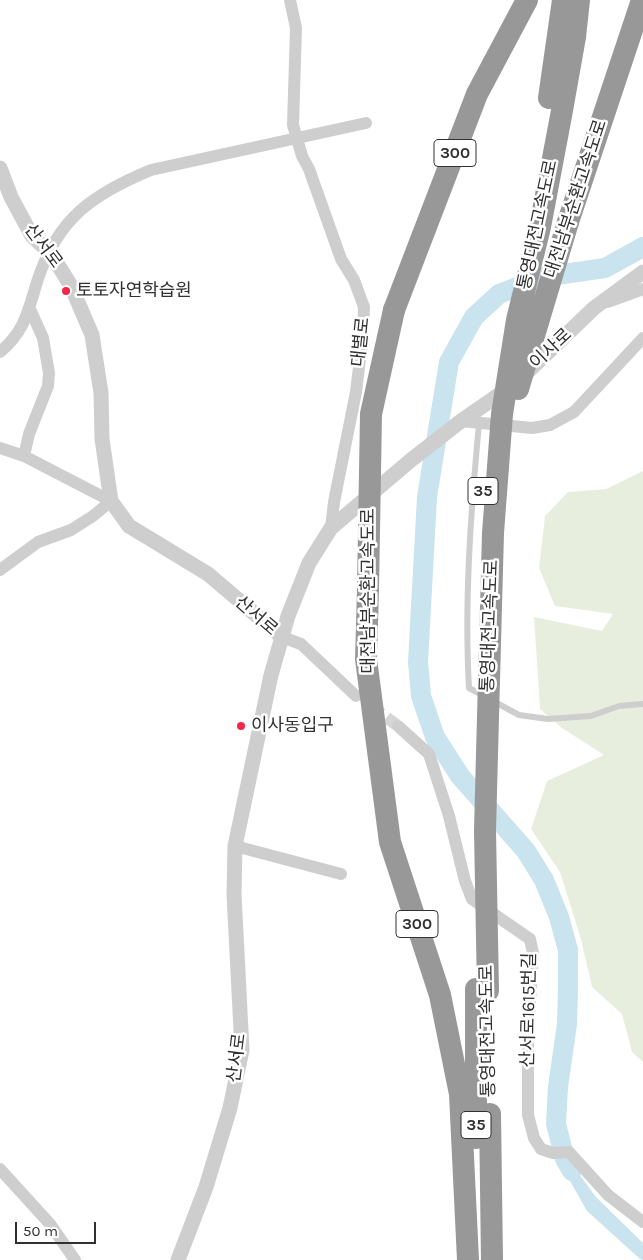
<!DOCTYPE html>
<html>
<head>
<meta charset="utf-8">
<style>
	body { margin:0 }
	#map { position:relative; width:643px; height:1260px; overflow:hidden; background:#fff; font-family:Karla,sans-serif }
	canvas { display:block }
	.scale { position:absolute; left:15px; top:1222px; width:81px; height:22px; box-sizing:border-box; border:2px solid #313131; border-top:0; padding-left:6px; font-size:15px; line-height:18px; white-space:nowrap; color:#313131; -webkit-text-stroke:4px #fff; paint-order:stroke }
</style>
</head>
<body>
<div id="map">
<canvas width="643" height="1260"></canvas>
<div class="scale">50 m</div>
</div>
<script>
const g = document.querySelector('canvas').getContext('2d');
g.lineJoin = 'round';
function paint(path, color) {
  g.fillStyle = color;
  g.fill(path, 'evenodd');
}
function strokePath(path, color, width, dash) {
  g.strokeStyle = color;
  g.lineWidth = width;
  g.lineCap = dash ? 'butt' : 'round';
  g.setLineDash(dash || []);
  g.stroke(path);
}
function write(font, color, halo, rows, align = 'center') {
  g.font = font + ' Karla,"Noto Sans KR",sans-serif';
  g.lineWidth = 5;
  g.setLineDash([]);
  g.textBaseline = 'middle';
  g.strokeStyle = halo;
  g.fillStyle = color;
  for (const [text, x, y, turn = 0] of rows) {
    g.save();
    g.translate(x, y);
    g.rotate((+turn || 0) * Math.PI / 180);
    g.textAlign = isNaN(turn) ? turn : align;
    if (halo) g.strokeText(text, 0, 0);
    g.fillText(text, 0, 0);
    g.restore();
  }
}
const green = new Path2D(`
	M643 471V1062L632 1052 622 1014 592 987 581 939 560 872 531 829 547 781 604 755 562 728 540 709 534 617 602 631 613 614 555 606 539 568 545 516 568 492 606 489Z`);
const water = new Path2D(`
	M568 1159 596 1197 643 1243V1260L640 1259 587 1211 558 1160Z`);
const river = new Path2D(`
	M572 1171 565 1159 556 1124 558 1087 567 1024 568 989V950L559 917 544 880 526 851 460 776 435 737 421 696 418 662 427 497 449 362 474 317 499 294 543 277 605 268 643 247`);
const minorTunnel = new Path2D(`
	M372 707 398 726`);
const service = new Path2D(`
	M479 423C471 511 464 600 469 688L484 696
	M493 701 519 715 548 719 591 716 619 706 643 704`);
const minor = new Path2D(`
	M290 0 296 28 293 125 302 156 309 169 341 259 354 280 364 307 363 334 356 392 334 502 331 528
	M608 302 643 289
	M0 352C26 330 28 310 38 279 58 218 93 194 151 170L366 123
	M461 421 532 428 550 425 574 412 643 338
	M0 448 24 456 111 501 93 516 71 530 38 542 0 570
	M24 456 29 434 48 386 49 373 43 338 30 309
	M282 637 301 644 356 696
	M398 726 429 754 449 816 465 881 472 899 530 939 533 953 528 1035V1115L534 1138 541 1149 553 1153 569 1152 608 1195 643 1222
	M235 846 341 874
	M0 1169 50 1224 75 1260`);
const tertiary = new Path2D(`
	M0 168 11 197 32 236 46 249 60 268 71 286 92 335 101 393 102 439 111 501 129 526 208 574 282 637 271 675 235 846 234 894 242 1050 230 1108 206 1187 178 1260
	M282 637 288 616 309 563 331 528 411 460 461 421 516 383 594 308 643 272`);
const motorway = new Path2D(`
	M568 222 642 0
	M394 310 477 94 527 0
	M368 589 366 659 390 842 440 995 460 1094 468 1260
	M490 1114 492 1260
	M476 1138V989`);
const motorwayBridge = new Path2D(`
	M549 98 563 0
	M518 389 568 222
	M368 589 371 414 394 310
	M488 991 485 831 487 754 493 533 502 414 517 320 540 227 561 116 575 37 579 0`);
const markers = [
	[66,291,5,"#f32748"],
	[241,726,5,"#f32748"]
];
const shields = [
	[455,153,42],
	[483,491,30],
	[417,924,42],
	[476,1125,30]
];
const shieldNames = [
	["300",455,153],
	["35",483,491],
	["300",417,924],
	["35",476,1125]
];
const streetNames = [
	["대전남부순환고속도로",576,199,-72],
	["통영대전고속도로",538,225,-78],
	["산서로",43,246,53],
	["대별로",361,342,-84],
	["이사로",551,349,-43],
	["대전남부순환고속도로",369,591,-90],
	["산서로",256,616,41],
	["통영대전고속도로",490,626,-88],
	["산서로1615번길",529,1010,-89],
	["통영대전고속도로",488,1031,-91],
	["산서로",237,1058,-83]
];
const poiNames = [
	["토토자연학습원",76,291],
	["이사동입구",251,726]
];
paint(green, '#e8eede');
paint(water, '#c9e4ef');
strokePath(river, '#c9e4ef', 20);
strokePath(minorTunnel, '#d6d6d6', 12, [12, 6]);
strokePath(service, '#cecece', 6);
strokePath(minor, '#cecece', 12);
strokePath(tertiary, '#cecece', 15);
strokePath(motorway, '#989898', 22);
strokePath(motorwayBridge, '#989898', 22);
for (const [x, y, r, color] of markers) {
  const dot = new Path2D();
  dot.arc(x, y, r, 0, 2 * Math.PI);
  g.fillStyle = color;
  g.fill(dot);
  strokePath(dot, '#fff', 2);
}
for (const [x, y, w] of shields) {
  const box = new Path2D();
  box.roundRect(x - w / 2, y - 13.5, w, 27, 4);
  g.fillStyle = '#fff';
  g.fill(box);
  strokePath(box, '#313131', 1);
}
write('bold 16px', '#313131', null, shieldNames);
write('18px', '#313131', '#fff', streetNames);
write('18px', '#313131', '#fff', poiNames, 'left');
</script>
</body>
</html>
